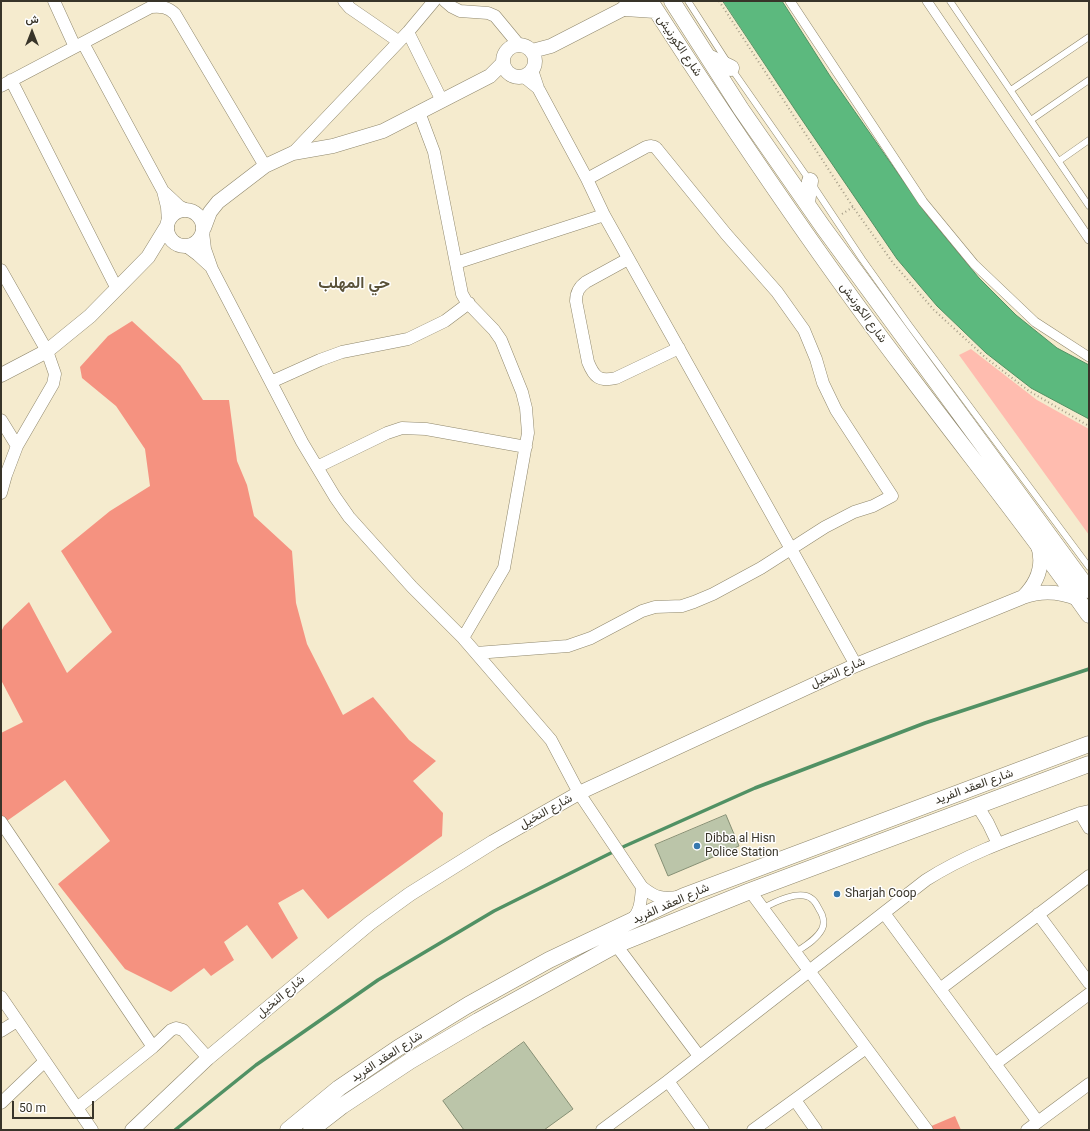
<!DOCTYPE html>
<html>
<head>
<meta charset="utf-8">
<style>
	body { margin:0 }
	#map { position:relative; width:1090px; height:1131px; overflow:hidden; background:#f5ebce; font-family:Roboto,Vazirmatn,sans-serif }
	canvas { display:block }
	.frame { position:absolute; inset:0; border:2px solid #383429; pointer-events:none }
	.north { position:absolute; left:12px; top:12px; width:40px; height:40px; -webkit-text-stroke:3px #fff; paint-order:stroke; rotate:0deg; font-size:11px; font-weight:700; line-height:16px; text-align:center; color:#383429 }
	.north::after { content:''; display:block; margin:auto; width:14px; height:18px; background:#383429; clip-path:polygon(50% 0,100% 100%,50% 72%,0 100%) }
	.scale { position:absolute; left:12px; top:1101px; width:82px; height:18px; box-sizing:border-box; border:2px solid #383429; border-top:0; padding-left:5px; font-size:12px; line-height:14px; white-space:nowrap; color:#383429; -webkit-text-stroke:3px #fff; paint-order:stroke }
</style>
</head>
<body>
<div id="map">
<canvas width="1090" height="1131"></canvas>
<div class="frame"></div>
<div class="north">ش</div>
<div class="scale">50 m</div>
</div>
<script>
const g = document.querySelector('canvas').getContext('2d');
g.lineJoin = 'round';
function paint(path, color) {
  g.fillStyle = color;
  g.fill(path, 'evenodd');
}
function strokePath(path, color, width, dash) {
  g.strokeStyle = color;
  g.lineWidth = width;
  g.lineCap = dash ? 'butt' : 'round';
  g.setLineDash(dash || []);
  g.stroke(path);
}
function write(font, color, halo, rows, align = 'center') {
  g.font = font + ' Roboto,Vazirmatn,sans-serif';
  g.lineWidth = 3;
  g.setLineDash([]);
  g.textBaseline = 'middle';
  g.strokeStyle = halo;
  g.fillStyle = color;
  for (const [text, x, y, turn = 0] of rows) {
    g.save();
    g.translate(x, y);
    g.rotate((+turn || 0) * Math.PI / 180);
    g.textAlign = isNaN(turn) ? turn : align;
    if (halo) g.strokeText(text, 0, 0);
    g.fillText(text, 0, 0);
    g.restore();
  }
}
const green = new Path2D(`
	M971 349 1037 400 1089 429V535L959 355Z`);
const forest = new Path2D(`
	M132 321 180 365 203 400H229L237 461 247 485 254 516 292 551 296 603 307 644 343 715 373 697 409 740 436 761 413 781 443 813 442 836 328 919 303 889 278 903 298 938 272 959 247 925 224 942 234 960 211 976 204 968 171 992 125 969 58 884 110 841 65 780 4 823 1 821V733L23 722 1 680V632L4 626 29 602 67 673 112 632 61 551 110 511 150 486 145 449 116 406 82 378 80 367 108 336Z
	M955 1116 961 1130H922Z`);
const water = new Path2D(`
	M723 1H782L830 76 927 215 979 278 1016 315 1057 348 1089 365V419L1031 388 986 353 937 306 897 259 798 114Z`);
const stream = new Path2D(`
	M175 1130 256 1065 378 980 494 911 625 846 755 788 925 723 1089 669`);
const building = new Path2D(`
	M726 815 739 846 668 876 655 845Z
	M524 1042 573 1109 544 1130H464L443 1101Z`);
const path = new Path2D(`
	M719 1 853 207 893 263 934 310 986 358 1029 391 1089 426
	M842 214 853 207`);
const service = new Path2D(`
	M688 1 726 60
	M950 1 1089 206
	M731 68 810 181 862 259 909 325 1089 567
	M1011 90 1089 37
	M1031 120 1089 80
	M1059 161 1089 140
	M762 909C774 902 800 889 812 899 815 901 817 905 819 909 823 915 825 923 822 929 817 939 805 946 796 952`);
const pedestrian = new Path2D(`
	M790 1 923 202 974 264 1035 322 1089 357
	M927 1 1089 239`);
const minor = new Path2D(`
	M54 1 75 47
	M344 1 350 8 398 41
	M445 1 452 7 460 11 488 13 495 16 519 45
	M408 32 442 101
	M83 43 163 191 167 207 168 222
	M532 70 538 88 587 179 604 215 856 665
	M523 76 538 88
	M11 80 117 289
	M1 86 151 7C161 6 168 7 175 14L265 166
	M419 112 434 152 462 294 466 301 494 330 501 340 522 392 526 408 528 433 504 568 463 638
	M293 153 408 32 434 1
	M164 192 179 206 185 209
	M203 232 205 249 212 269 302 442 335 497 349 517 412 587 463 638 551 740 579 793 642 887C656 898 661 899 679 897
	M186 246 198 255 210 266
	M628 259 586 282C579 287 576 292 576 301L588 362C594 377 599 382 616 378L679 348
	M456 263 604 215
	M1 270 47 351 55 374 53 384 17 446 6 475 1 493
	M271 382 320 360 342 352 408 339 445 321 469 303
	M1 420 17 446
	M317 467 387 433 402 428 426 429 526 447
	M476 653 568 646 591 638 642 611 655 607 682 606 694 602 713 594 761 568 825 527 854 512 873 506 892 496 836 410 823 383 816 359 804 330 777 292 726 234 657 149C654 145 650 146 646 147L587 179
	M977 805 988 823 998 844
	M1080 813 1089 828
	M1 822 153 1047
	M750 891 927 1130
	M884 913 1038 1122
	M1038 914 1089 983
	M631 920C641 913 641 898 642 887
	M616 945 699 1056
	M940 989 1089 876
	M1 997 92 1130
	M1 1031 17 1021
	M995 1064 1089 994
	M668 1081 703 1130
	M795 1100 816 1130
	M1 1103 45 1061
	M77 1108 153 1047 171 1030 176 1028 183 1030 208 1058
	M602 1130 668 1081 926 880C973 850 1028 833 1080 813L1089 811
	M753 1130 866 1048
	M1027 1130 1089 1084`);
const tertiary = new Path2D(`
	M503 61a16 16 0 1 1 32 0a16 16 0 1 1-32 0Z
	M532 51 551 46 625 8
	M167 228a18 18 0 1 1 36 0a18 18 0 1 1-36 0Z
	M204 228 210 212 218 202 265 166 293 153 333 146 383 131 490 76 503 63
	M1 375 47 351 90 316 148 257 167 226
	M1023 597C1038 582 1045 564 1037 543
	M132 1130 208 1058 370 923 410 894 493 842 579 793 856 665 1023 597C1042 590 1059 591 1078 599`);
const secondary = new Path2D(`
	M650 1C732 128 817 255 909 375 969 455 1032 533 1089 615
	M672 1 741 109 823 227 1089 590
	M625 8 655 10
	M708 57 731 68
	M807 203 810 181
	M288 1130 339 1088 398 1048 468 1005 549 960 684 896 1089 744
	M311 1130 342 1106 410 1061 478 1021 616 945 750 891 1089 764`);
const markers = [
	[697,846,4,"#3578ae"],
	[837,894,4,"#3578ae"]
];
const streetNames = [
	["شارع الكورنيش",679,46,56],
	["شارع الكورنيش",863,313,54],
	["شارع النخيل",838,673,-24],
	["شارع العقد الفريد",974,787,-20],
	["شارع النخيل",546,812,-29],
	["شارع العقد الفريد",671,904,-24],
	["شارع النخيل",281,997,-40],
	["شارع العقد الفريد",387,1057,-33]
];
const poiNames = [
	["Dibba al Hisn",705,839],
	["Police Station",705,853],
	["Sharjah Coop",845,894]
];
const districtNames = [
	["حي المهلب",354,284]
];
paint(green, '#ffbcaf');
paint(forest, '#f59280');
paint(water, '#5cb97e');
strokePath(water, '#519164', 1);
strokePath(stream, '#519164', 3.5);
paint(building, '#bbc5a9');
strokePath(building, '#858f74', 1);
strokePath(service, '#8f876c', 7);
strokePath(pedestrian, '#8f876c', 10);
strokePath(minor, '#8f876c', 13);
strokePath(tertiary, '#8f876c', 15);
strokePath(secondary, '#8f876c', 17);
strokePath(path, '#a59d88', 2, [1, 3]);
strokePath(service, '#fff', 6);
strokePath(pedestrian, '#fff', 9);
strokePath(minor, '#fff', 12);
strokePath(tertiary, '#fff', 14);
strokePath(secondary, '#fff', 16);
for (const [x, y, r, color] of markers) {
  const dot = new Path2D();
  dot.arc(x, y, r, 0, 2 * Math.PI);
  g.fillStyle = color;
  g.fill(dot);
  strokePath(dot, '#fff', 1.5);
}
write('12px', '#383429', '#fff', streetNames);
write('12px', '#383429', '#fff', poiNames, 'left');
write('bold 16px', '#5a5239', '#fff', districtNames);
</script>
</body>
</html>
